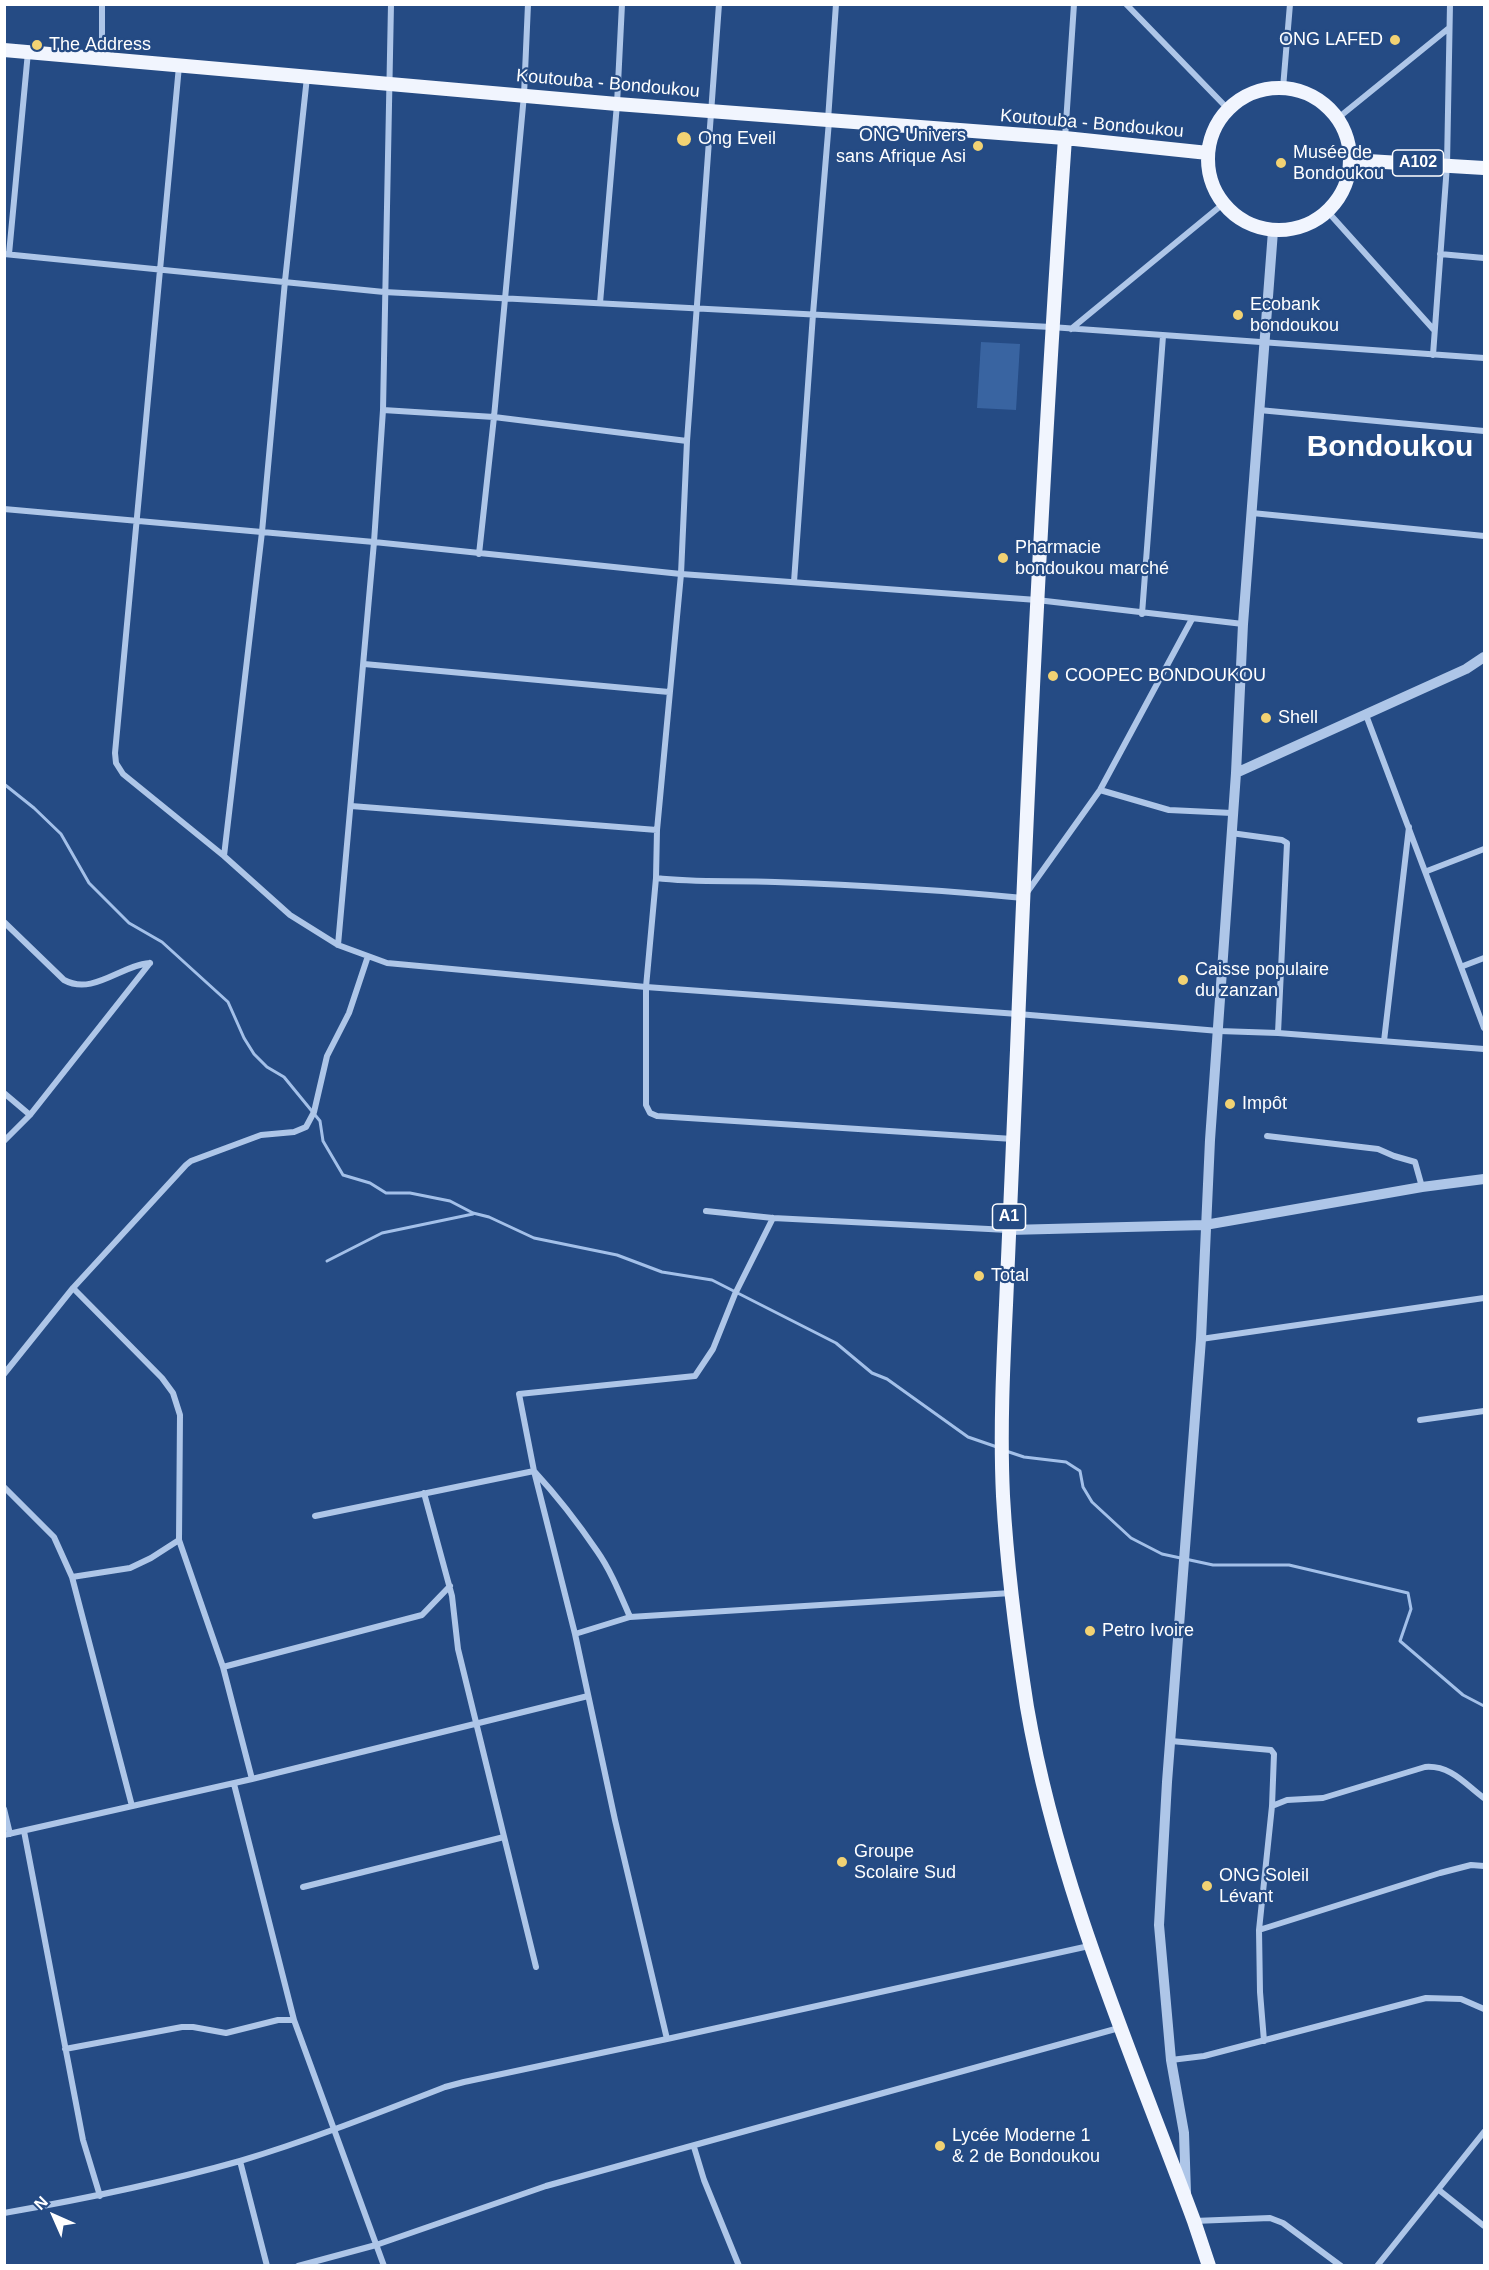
<!DOCTYPE html>
<html>
<head>
<meta charset="utf-8">
<style>
	body { margin:0 }
	#map { position:relative; width:1489px; height:2270px; overflow:hidden; background:#254b84; font-family:Arial,sans-serif }
	canvas { display:block }
	.frame { position:absolute; inset:0; border:6px solid #fff; pointer-events:none }
	.north { position:absolute; left:24px; top:2186px; width:60px; height:60px; -webkit-text-stroke:4px #254b84; paint-order:stroke; rotate:315deg; font-size:16px; font-weight:700; line-height:24px; text-align:center; color:#fff }
	.north::after { content:''; display:block; margin:auto; width:21px; height:27px; background:#fff; clip-path:polygon(50% 0,100% 100%,50% 72%,0 100%) }
</style>
</head>
<body>
<div id="map">
<canvas width="1489" height="2270"></canvas>
<div class="frame"></div>
<div class="north">N</div>
</div>
<script>
const g = document.querySelector('canvas').getContext('2d');
g.lineJoin = 'round';
function paint(path, color) {
  g.fillStyle = color;
  g.fill(path, 'evenodd');
}
function strokePath(path, color, width, dash) {
  g.strokeStyle = color;
  g.lineWidth = width;
  g.lineCap = dash ? 'butt' : 'round';
  g.setLineDash(dash || []);
  g.stroke(path);
}
function write(font, color, halo, rows, align = 'center') {
  g.font = font + ' Arial,sans-serif';
  g.lineWidth = 4.5;
  g.setLineDash([]);
  g.textBaseline = 'middle';
  g.strokeStyle = halo;
  g.fillStyle = color;
  for (const [text, x, y, turn = 0] of rows) {
    g.save();
    g.translate(x, y);
    g.rotate((+turn || 0) * Math.PI / 180);
    g.textAlign = isNaN(turn) ? turn : align;
    if (halo) g.strokeText(text, 0, 0);
    g.fillText(text, 0, 0);
    g.restore();
  }
}
const green = new Path2D(`
	M981 342 1020 344 1016 410 977 408Z`);
const stream = new Path2D(`
	M4 784 34 808 61 834 89 883 129 923 162 942 228 1002 244 1038 254 1054 267 1067 284 1077 320 1121 323 1141 343 1175 370 1183 386 1193H410L450 1201 473 1213 489 1217 534 1238 617 1255 662 1272 712 1280 836 1343 872 1373 887 1379 968 1437 997 1447
	M327 1261 382 1233 473 1214
	M1006 1451 1024 1457 1066 1462 1080 1471 1083 1487 1092 1502 1131 1538 1162 1554 1213 1565H1289L1408 1593 1411 1609 1400 1641 1463 1695 1484 1706`);
const minor = new Path2D(`
	M719 4 687 441 681 574 657 830 656 878 646 987V1105L650 1113 657 1116 1013 1139
	M1126 4 1228 109
	M102 58V4
	M179 66C159 295 135 524 115 753L116 763 123 774 224 856
	M307 77 285 281 262 532 224 856 290 915 338 945 387 963 646 987 1018 1014 1219 1031 1278 1033 1484 1049
	M1283 88 1290 4
	M1338 118 1449 28
	M828 120 836 4
	M1065 138 1074 4
	M1328 212 1434 330
	M4 254 384 292 1051 327 1484 358
	M9 254 28 52
	M1440 254 1484 258
	M600 303 617 104 622 4
	M1071 329 1223 204
	M1433 355 1447 165 1450 4
	M383 410 494 417 687 441
	M1259 410 1484 431
	M4 509 374 542 681 574 1037 600 1243 624
	M1252 513 1484 536
	M479 554 494 417 524 95 528 4
	M794 582 813 314 829 121
	M1142 614 1163 336
	M364 664 669 692
	M1366 715 1484 1028
	M1100 790 1169 810 1232 813
	M351 806 657 830
	M1231 833 1282 840 1287 843 1278 1033
	M1427 871 1484 849
	M656 878C696 883 735 880 775 882 858 885 941 890 1023 898L1100 790 1192 619
	M4 922 64 980C93 996 121 965 150 963
	M338 945 374 542 383 410 391 4
	M1463 966 1484 958
	M1384 1041 1409 827
	M4 1093 30 1115 4 1141
	M30 1115 150 963
	M1267 1136 1378 1149 1394 1156 1415 1162 1422 1187
	M706 1211 773 1218 1008 1230
	M73 1288 162 1378 173 1393 180 1415 179 1540 223 1667 252 1779
	M1201 1339 1484 1298
	M4 1374 73 1288 186 1165 191 1161 261 1135 294 1132 306 1127 314 1112 327 1056 349 1013 368 956
	M1420 1420 1484 1411
	M4 1487 54 1537 72 1577 132 1806
	M424 1493 452 1596 458 1649 536 1967
	M315 1516 534 1471C557 1496 578 1523 597 1551 611 1571 620 1594 630 1617
	M72 1577 130 1568 151 1558 179 1540
	M575 1634 630 1617 1011 1593
	M223 1667 422 1615 450 1586
	M1171 1741 1271 1750 1274 1754 1272 1806 1287 1800 1323 1798 1425 1767C1451 1765 1465 1784 1484 1798
	M234 1784 294 2020 384 2266
	M4 1809 10 1834
	M24 1831 83 2140 100 2196
	M4 1835 252 1779 588 1696
	M303 1887 504 1837
	M1259 1930 1440 1873 1471 1865 1484 1866
	M667 2039 615 1820 575 1634 534 1471 519 1394 695 1376 713 1349 735 1294 773 1218
	M1264 2041 1260 1992 1259 1930 1272 1806
	M65 2049 182 2027H193L226 2033 278 2020H294
	M1171 2060 1204 2056 1426 1998 1461 1999 1484 2009
	M694 2147 704 2180 739 2266
	M240 2161 267 2266
	M1439 2190 1484 2226
	M4 2213C84 2199 162 2183 240 2161 310 2140 378 2113 445 2087L464 2082 667 2039 1089 1946
	M1194 2221 1270 2218 1283 2223 1341 2266
	M298 2266 376 2245 546 2186 1119 2028
	M1377 2266 1484 2132`);
const tertiary = new Path2D(`
	M1236 773 1466 669 1484 657
	M1009 1230 1205 1225 1422 1187 1484 1179
	M1186 2193 1184 2133 1171 2060 1159 1925 1167 1782 1201 1339 1210 1140 1236 773 1243 624 1273 231`);
const primary = new Path2D(`
	M4 50 617 104 1065 138 1208 153
	M1208 159a71 71 0 1 1 142 0a71 71 0 1 1-142 0Z
	M1065 138C1044 441 1029 746 1017 1050 1014 1135 1009 1220 1006 1305 1003 1368 1000 1432 1003 1496 1007 1566 1016 1637 1027 1707 1058 1887 1131 2051 1194 2221L1209 2266
	M1351 160 1484 168`);
const markers = [
	[1395,40,6,"#f2d273"],
	[37,45,6,"#f2d273"],
	[684,139,8,"#f2d273"],
	[978,146,6,"#f2d273"],
	[1281,163,6,"#f2d273"],
	[1238,315,6,"#f2d273"],
	[1003,558,6,"#f2d273"],
	[1053,676,6,"#f2d273"],
	[1266,718,6,"#f2d273"],
	[1183,980,6,"#f2d273"],
	[1230,1104,6,"#f2d273"],
	[979,1276,6,"#f2d273"],
	[1090,1631,6,"#f2d273"],
	[842,1862,6,"#f2d273"],
	[1207,1886,6,"#f2d273"],
	[940,2146,6,"#f2d273"]
];
const shields = [
	[1418,163,51],
	[1009,1217,33]
];
const shieldNames = [
	["A102",1418,163],
	["A1",1009,1217]
];
const poiNames = [
	["ONG LAFED",1383,40,"right"],
	["The Address",49,45],
	["ONG Univers",966,136,"right"],
	["sans Afrique Asi",966,157,"right"],
	["Ong Eveil",698,139],
	["Musée de",1293,153],
	["Bondoukou",1293,174],
	["Ecobank",1250,305],
	["bondoukou",1250,326],
	["Pharmacie",1015,548],
	["bondoukou marché",1015,569],
	["COOPEC BONDOUKOU",1065,676],
	["Shell",1278,718],
	["Caisse populaire",1195,970],
	["du zanzan",1195,991],
	["Impôt",1242,1104],
	["Total",991,1276],
	["Petro Ivoire",1102,1631],
	["Groupe",854,1852],
	["Scolaire Sud",854,1873],
	["ONG Soleil",1219,1876],
	["Lévant",1219,1897],
	["Lycée Moderne 1",952,2136],
	["& 2 de Bondoukou",952,2157]
];
const streetNames = [
	["Koutouba - Bondoukou",608,84,5],
	["Koutouba - Bondoukou",1092,124,5]
];
const townNames = [
	["Bondoukou",1390,448]
];
paint(green, '#3964a1');
strokePath(stream, '#a3c0e9', 3);
strokePath(minor, '#aec6e8', 6);
strokePath(tertiary, '#aec6e8', 10);
strokePath(primary, '#f1f5fe', 14);
for (const [x, y, r, color] of markers) {
  const dot = new Path2D();
  dot.arc(x, y, r, 0, 2 * Math.PI);
  g.fillStyle = color;
  g.fill(dot);
  strokePath(dot, '#254b84', 2);
}
for (const [x, y, w] of shields) {
  const box = new Path2D();
  box.roundRect(x - w / 2, y - 13, w, 26, 4.5);
  g.fillStyle = '#254b84';
  g.fill(box);
  strokePath(box, '#fff', 1.5);
}
write('bold 16px', '#fff', null, shieldNames);
write('18px', '#fff', '#254b84', poiNames, 'left');
write('18px', '#fff', '#254b84', streetNames);
write('bold 30px', '#fff', '#254b84', townNames);
</script>
</body>
</html>
